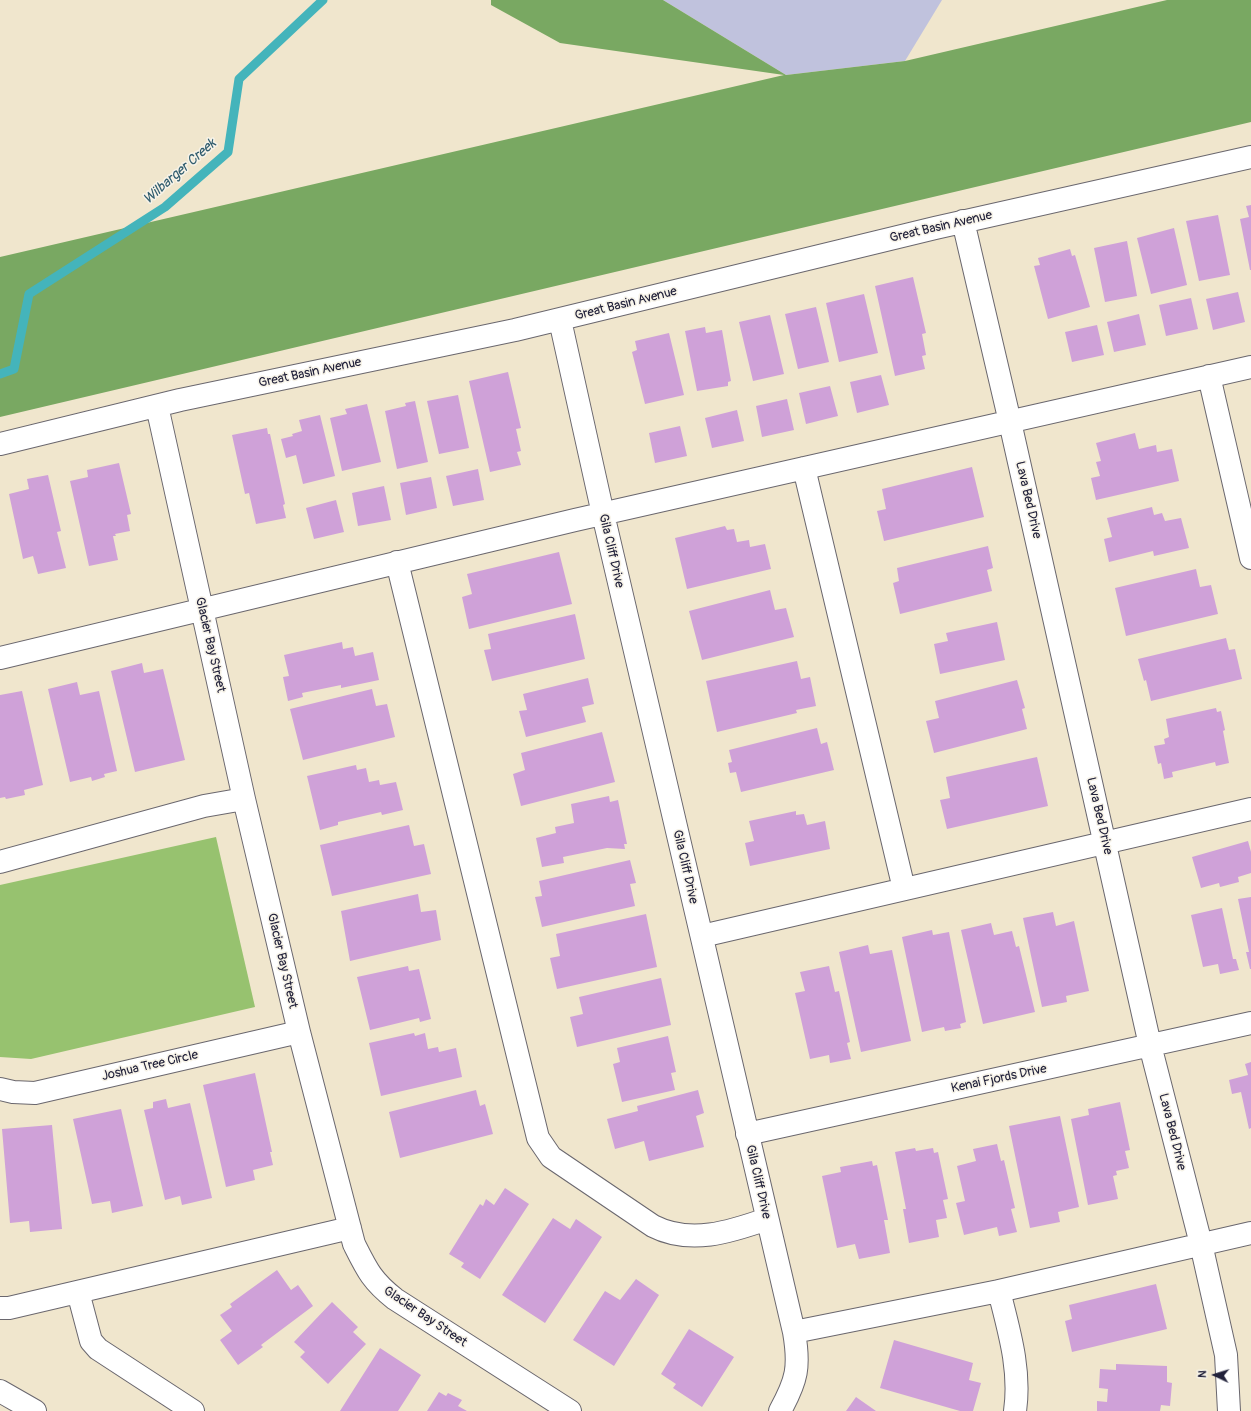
<!DOCTYPE html>
<html>
<head>
<meta charset="utf-8">
<style>
	body { margin:0 }
	#map { position:relative; width:1251px; height:1411px; overflow:hidden; background:#f0e6cd; font-family:Pangolin,sans-serif }
	canvas { display:block }
	.north { position:absolute; left:1195px; top:1355px; width:40px; height:40px; -webkit-text-stroke:3px #f7f3e8; paint-order:stroke; rotate:274deg; font-size:11px; font-weight:700; line-height:16px; text-align:center; color:#22223b }
	.north::after { content:''; display:block; margin:auto; width:14px; height:18px; background:#22223b; clip-path:polygon(50% 0,100% 100%,50% 72%,0 100%) }
</style>
</head>
<body>
<div id="map">
<canvas width="1251" height="1411"></canvas>
<div class="north">N</div>
</div>
<script>
const g = document.querySelector('canvas').getContext('2d');
g.lineJoin = 'round';
function paint(path, color) {
  g.fillStyle = color;
  g.fill(path, 'evenodd');
}
function strokePath(path, color, width, dash) {
  g.strokeStyle = color;
  g.lineWidth = width;
  g.lineCap = dash ? 'butt' : 'round';
  g.setLineDash(dash || []);
  g.stroke(path);
}
function write(font, color, halo, rows, align = 'center') {
  g.font = font + ' Pangolin,sans-serif';
  g.lineWidth = 3;
  g.setLineDash([]);
  g.textBaseline = 'middle';
  g.strokeStyle = halo;
  g.fillStyle = color;
  for (const [text, x, y, turn = 0] of rows) {
    g.save();
    g.translate(x, y);
    g.rotate((+turn || 0) * Math.PI / 180);
    g.textAlign = isNaN(turn) ? turn : align;
    if (halo) g.strokeText(text, 0, 0);
    g.fillText(text, 0, 0);
    g.restore();
  }
}
const industrial = new Path2D(`
	M663 0H942L905 61 786 75Z`);
const green = new Path2D(`
	M216 837 255 1007 31 1059 0 1057V885Z`);
const forest = new Path2D(`
	M491 0H663L786 75 905 61 1167 0H1251V122L0 417V257L784 75 560 43 491 5Z`);
const stream = new Path2D(`
	M0 374 14 369 29 294 165 207 228 152 239 79 323 0`);
const building = new Path2D(`
	M1251 205V270H1250L1240 219 1249 217 1246 206Z
	M1218 215 1230 275 1199 281 1186 221Z
	M1174 228 1187 285 1151 294 1137 238Z
	M1127 241 1137 296 1105 302 1094 248Z
	M1070 249 1072 256 1075 255 1090 307 1048 319 1034 266 1040 265 1038 258Z
	M913 277 926 333 922 334 926 355 922 356 925 369 895 376 875 286Z
	M1238 292 1245 322 1213 330 1206 299Z
	M864 294 878 353 839 362 826 303Z
	M1191 298 1198 329 1166 336 1159 305Z
	M816 307 829 362 798 369 785 314Z
	M1139 314 1146 345 1114 352 1107 322Z
	M770 315 784 374 753 381 739 322Z
	M1097 325 1104 355 1072 362 1065 332Z
	M705 327 706 333 722 330 731 381 728 382V386L697 391 685 331Z
	M669 333 684 395 645 404 632 352 637 350 635 341Z
	M508 372 521 428 516 429 521 451 517 452 521 465 490 472 469 381Z
	M881 375 889 405 857 413 850 382Z
	M830 386 838 416 806 424 799 393Z
	M458 395 469 448 439 454 427 401Z
	M787 399 794 430 762 437 756 406Z
	M415 401 428 462 397 469 385 411 406 406 405 403Z
	M367 404 381 462 342 471 330 418 347 414 345 409Z
	M737 410 744 441 712 448 705 418Z
	M320 415 335 476 303 484 296 455 286 458 281 439 293 436 292 434 302 431 299 420Z
	M680 426 687 456 655 463 649 433Z
	M267 428 268 434H270L285 504 283 505 286 518 256 524 249 493 245 494 232 435Z
	M1135 433 1139 449 1156 445 1157 452 1172 449 1179 481 1096 500 1091 478 1100 476 1096 462 1101 461 1096 443Z
	M119 463 131 514 127 515 130 531 115 534 116 536H113L118 560 89 566 70 481 88 477 87 470Z
	M972 467 984 517 884 541 877 511 886 509 882 489Z
	M478 469 484 500 453 506 446 476Z
	M48 475 61 531 57 532 66 568 38 574 33 556 23 559 9 494 29 489 27 479Z
	M431 477 437 508 406 515 400 483Z
	M384 486 391 520 358 526 352 493Z
	M336 500 344 532 314 539 306 508Z
	M1152 507 1154 515 1162 513 1165 521 1181 518 1189 548 1154 556 1153 551 1109 562 1104 539 1112 537 1107 518Z
	M725 526 727 530 734 529 737 542 749 540 750 547 765 544 771 569 687 589 675 538Z
	M988 546 993 568 987 570 992 591 900 614 893 583 899 581 897 568Z
	M559 552 572 604 469 629 462 597 472 594 467 574Z
	M1196 569 1200 587 1211 585 1218 614 1126 636 1115 588Z
	M770 590 775 610 786 608 794 637 702 660 689 611Z
	M575 614 585 659 492 681 484 650 491 649 488 634Z
	M997 622 1005 660 940 674 934 644 948 641 946 633Z
	M1226 638 1229 650 1235 649 1242 679 1151 701 1146 680 1144 681 1138 659Z
	M342 642 343 649 353 647 355 656 373 652 379 680 341 688V685L302 693 303 697 288 701 283 677 289 676 284 655Z
	M797 661 801 679 810 677 816 706 796 710 797 713 717 732 706 681Z
	M142 663 144 673 163 669 185 760 135 772 111 671Z
	M588 678 594 704 582 707 586 722 526 737 519 711 527 710 523 694Z
	M1017 680 1025 708 1022 709 1027 729 934 753 926 721 939 718 935 701Z
	M77 682 80 695 99 691 117 771 104 774 105 777 92 781 91 777 70 782 48 689Z
	M372 689 376 706 387 704 395 737 303 760 290 709Z
	M22 691 43 785 24 790 25 795 6 799 5 797 0 798V695Z
	M1216 708 1217 712 1221 711 1225 730 1223 731 1229 763 1216 766 1215 762 1172 772 1173 777 1164 779 1161 763 1158 764 1154 746 1165 744 1164 739 1169 737 1166 719Z
	M817 728 821 744 827 742 834 770 741 792 736 772 730 773 728 763 732 762 729 750Z
	M602 732 615 782 521 806 513 774 525 770 521 753Z
	M1037 757 1048 806 947 829 940 800 950 798 946 777Z
	M356 765 357 770 366 768 369 782 379 780 380 785 396 782 403 810 382 815 381 812 338 822V825L320 830 307 776Z
	M609 796 610 802 618 800 627 844H624L625 849 607 848 563 857 564 863 542 867 536 838 556 833 555 827 574 823 571 804Z
	M796 811V815L804 814 807 825 825 821 830 849 750 866 745 843 754 841 749 821Z
	M409 825 414 846 424 844 431 874 332 896 320 845Z
	M1248 841 1251 852V873L1238 877 1239 882 1220 887 1219 883 1201 888 1192 857Z
	M630 860 636 883 630 884 635 906 542 927 535 897 542 896 539 881Z
	M418 894 421 912 436 910 441 940 350 961 341 911Z
	M1251 897V969H1250L1246 952H1249L1238 899Z
	M1222 908 1233 959H1236L1239 970 1220 974 1218 964 1203 967 1191 915Z
	M1053 912 1056 926 1074 921 1089 991 1066 996 1067 1002 1042 1007 1023 918Z
	M646 914 657 967 557 989 550 958 560 956 556 934Z
	M991 923 994 935 1012 931 1016 947 1019 946 1035 1012 983 1024 961 930Z
	M932 930 933 935 949 932 966 1022 960 1024 961 1028 945 1031 944 1027 922 1032 902 937Z
	M868 945 870 954 892 950 911 1041 861 1052 839 952Z
	M408 966 409 971 419 969 431 1019 420 1022 419 1018 370 1030 357 977Z
	M829 966 835 992 839 991 850 1042 847 1043 851 1059 830 1063 829 1055 810 1059 795 993 805 991 800 972Z
	M661 978 671 1025 577 1047 570 1017 583 1014 579 997Z
	M414 1033 415 1036 425 1033 428 1049 438 1047 439 1052 456 1048 462 1077 381 1096 369 1043Z
	M668 1036 676 1072 671 1073 675 1090 622 1102 613 1064 620 1062 617 1048Z
	M1251 1062V1128L1249 1129 1241 1092 1232 1094 1229 1080 1248 1075 1245 1064Z
	M255 1073 272 1152H270L273 1165 253 1170 255 1180 226 1187 203 1085Z
	M476 1090 480 1106 485 1104 493 1134 400 1158 389 1112Z
	M698 1090 704 1113 696 1116 704 1147 649 1161 644 1141 615 1149 607 1119 638 1111 637 1106Z
	M166 1099 168 1108 190 1103 212 1198 182 1205 180 1196 165 1200 144 1110 153 1108V1102Z
	M1120 1102 1130 1150 1125 1151 1129 1168 1116 1171 1117 1175 1113 1176 1118 1199 1088 1205 1071 1119 1089 1115 1088 1109Z
	M121 1109 143 1206 112 1213 110 1201 92 1204 73 1119Z
	M1060 1116 1079 1207 1058 1212 1060 1222 1030 1228 1009 1126Z
	M52 1125 62 1229 30 1232 29 1221 10 1223 2 1129Z
	M997 1144 1001 1161 1004 1160 1015 1208 1011 1209 1017 1232 999 1236 997 1227 964 1235 956 1203 965 1201 957 1166 976 1161 973 1149Z
	M915 1148 916 1151 933 1148 934 1153 938 1152 948 1199 943 1200 947 1218 936 1220 939 1237 909 1243 903 1209H906L895 1152Z
	M872 1161 873 1166 877 1165 888 1220H884L890 1253 859 1259 855 1244 837 1248 822 1176 841 1172 840 1167Z
	M505 1188 529 1204 480 1279 461 1267 464 1263 449 1254 480 1204 483 1206 486 1199 494 1205Z
	M553 1218 570 1229 576 1219 602 1237 545 1323 502 1295Z
	M277 1270 291 1290 298 1285 313 1306 261 1345 263 1347 238 1365 220 1340 232 1331 220 1315 232 1307 230 1304Z
	M636 1279 659 1295 614 1366 573 1340 605 1291 620 1300Z
	M1156 1284 1167 1329 1072 1352 1065 1321 1072 1319 1069 1305Z
	M332 1302 358 1327 353 1332 366 1344 328 1384 300 1357 305 1352 294 1342Z
	M689 1329 734 1357 702 1407 673 1388 676 1384 661 1374Z
	M894 1340 973 1363 969 1380 981 1383 973 1411H960L880 1388Z
	M380 1348 421 1375 398 1411H340Z
	M1116 1364 1167 1366V1382L1172 1383 1170 1406 1161 1405 1160 1411H1097V1401L1107 1402 1108 1389 1099 1388 1100 1369 1116 1370Z
	M439 1392 446 1396 448 1393 462 1400 458 1406 467 1411H427Z
	M856 1397 876 1411H846Z`);
const minor = new Path2D(`
	M963 221 1010 422 1150 1045 1201 1244 1226 1355 1229 1411
	M560 320 603 514 794 1332C800 1367 797 1380 780 1411
	M1209 376 1251 558
	M157 406 244 799 299 1032 354 1244C367 1270 372 1281 395 1299L570 1411
	M0 444 180 400 515 330 935 228 1251 157
	M804 468 904 889
	M397 562 538 1138 551 1157 653 1226C690 1245 730 1232 767 1219
	M0 658 575 520 1251 367
	M0 862 204 806 244 799
	M702 936 1251 809
	M0 1089 13 1092 35 1093 299 1032
	M747 1134 1251 1023
	M999 1291C1009 1331 1021 1370 1015 1411
	M78 1292 91 1341 98 1349 193 1411
	M0 1308H9L350 1228
	M794 1332 999 1291 1251 1233
	M0 1391 35 1411`);
const streetNames = [
	["Great Basin Avenue",941,227,-13],
	["Great Basin Avenue",626,304,-14],
	["Great Basin Avenue",310,373,-12],
	["Lava Bed Drive",1028,500,77],
	["Gila Cliff Drive",611,551,77],
	["Glacier Bay Street",210,645,77],
	["Lava Bed Drive",1099,816,77],
	["Gila Cliff Drive",685,867,77],
	["Glacier Bay Street",282,961,77],
	["Joshua Tree Circle",150,1066,-13],
	["Kenai Fjords Drive",999,1079,-12],
	["Lava Bed Drive",1172,1132,76],
	["Gila Cliff Drive",758,1182,77],
	["Glacier Bay Street",425,1317,34]
];
const waterNames = [
	["Wilbarger Creek",180,172,-41]
];
paint(industrial, '#c0c2dd');
paint(green, '#97c26f');
paint(forest, '#79a862');
strokePath(stream, '#44b4bb', 9);
paint(building, '#cfa1d8');
strokePath(minor, '#6a676e', 24);
strokePath(minor, '#fff', 22);
write('13px', '#22223b', '#f7f3e8', streetNames);
write('italic 14px', '#305c6e', '#f7f3e8', waterNames);
</script>
</body>
</html>
